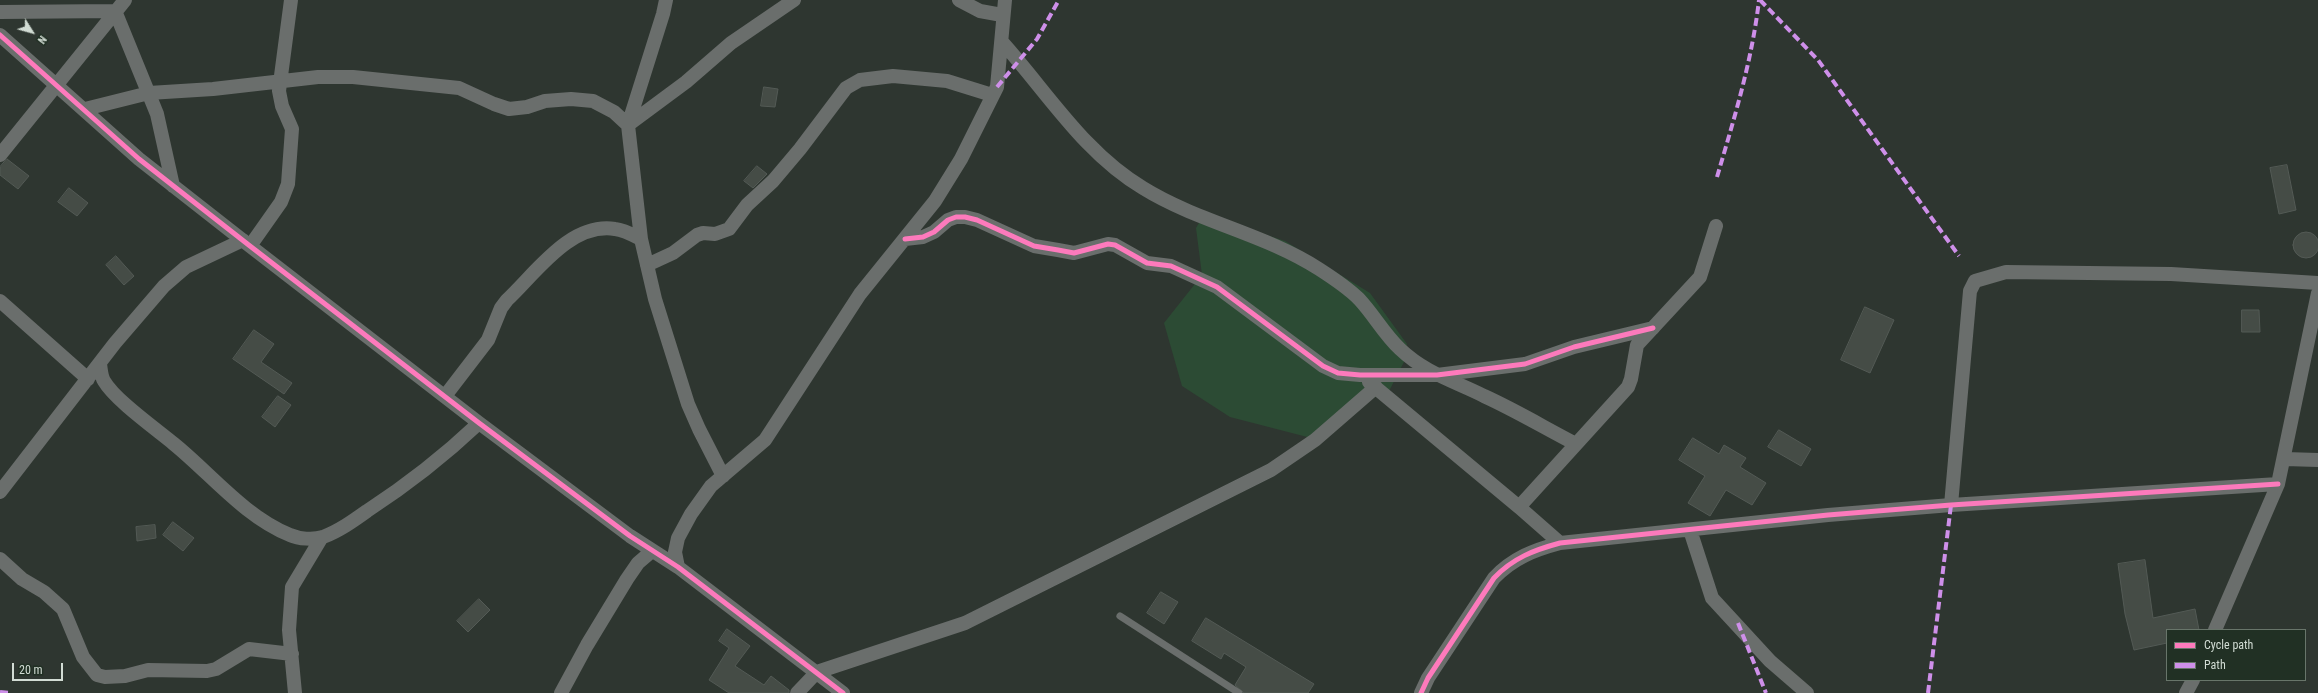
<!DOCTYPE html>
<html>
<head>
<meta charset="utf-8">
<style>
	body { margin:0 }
	#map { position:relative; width:2318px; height:693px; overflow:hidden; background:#2e3630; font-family:"Roboto Condensed",sans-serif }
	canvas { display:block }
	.legend { position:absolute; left:2166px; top:629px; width:140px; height:52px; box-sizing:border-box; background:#213024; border:1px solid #68756a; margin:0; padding:5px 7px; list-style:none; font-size:12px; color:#d2dcd4 }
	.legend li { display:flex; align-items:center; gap:8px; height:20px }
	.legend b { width:20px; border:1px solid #68756a }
	.north { position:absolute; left:12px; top:12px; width:40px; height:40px; -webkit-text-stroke:3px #213024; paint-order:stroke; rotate:127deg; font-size:11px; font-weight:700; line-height:16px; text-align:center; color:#d2dcd4 }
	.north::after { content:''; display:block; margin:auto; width:14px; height:18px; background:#d2dcd4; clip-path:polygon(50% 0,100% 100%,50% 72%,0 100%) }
	.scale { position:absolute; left:12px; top:663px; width:51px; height:18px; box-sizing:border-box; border:2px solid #d2dcd4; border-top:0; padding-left:5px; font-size:12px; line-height:14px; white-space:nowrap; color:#d2dcd4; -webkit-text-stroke:3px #213024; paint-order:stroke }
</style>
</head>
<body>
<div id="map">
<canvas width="2318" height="693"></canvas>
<ul class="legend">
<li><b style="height:5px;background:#fd7abc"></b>Cycle path</li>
<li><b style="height:5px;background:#ce8fe9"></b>Path</li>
</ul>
<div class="north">N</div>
<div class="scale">20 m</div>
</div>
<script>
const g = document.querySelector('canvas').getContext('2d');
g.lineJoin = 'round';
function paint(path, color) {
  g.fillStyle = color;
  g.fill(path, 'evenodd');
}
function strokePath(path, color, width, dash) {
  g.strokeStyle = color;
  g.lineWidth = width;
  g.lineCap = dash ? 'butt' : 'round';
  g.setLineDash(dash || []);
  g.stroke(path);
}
const green = new Path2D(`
	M1224 221 1285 241 1370 293 1407 344 1405 360 1388 393 1360 402 1315 439 1230 417 1182 386 1164 323 1202 275 1196 228 1199 223Z`);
const building = new Path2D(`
	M764 87 778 89 775 107 761 106Z
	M7 159 29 176 18 189 0 175V167Z
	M2287 165 2296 210 2279 214 2270 168Z
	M757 166 767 174 753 188 744 181Z
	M69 188 88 203 77 216 58 202Z
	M2293 245a13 13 0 1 1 26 0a13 13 0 1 1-26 0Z
	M116 256 134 276 124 285 106 265Z
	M1865 307 1894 320 1870 373 1841 360Z
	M2242 310H2259L2260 332H2242Z
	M254 330 274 344 261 362 292 383 284 394 233 359Z
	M278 396 291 405 275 427 262 417Z
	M1779 430 1811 449 1801 466 1768 447Z
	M1693 438 1719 454 1724 445 1746 458 1740 467 1766 483 1752 505 1726 490 1710 516 1688 503 1705 476 1679 460Z
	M173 522 194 538 183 551 163 535Z
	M155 525 156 538 137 541 136 527Z
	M2145 560 2153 618 2195 609 2199 630H2167V643L2134 650 2125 614 2118 564Z
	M1161 592 1178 602 1164 624 1147 613Z
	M479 599 490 610 468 632 457 621Z
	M1206 618 1314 684 1308 693H1244L1235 685 1246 667 1224 653 1221 659 1192 641Z
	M727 629 750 646 735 666 764 685 771 676 789 690V693H729L709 680 729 648 719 641Z`);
const service = new Path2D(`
	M1120 616 1239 693`);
const minor = new Path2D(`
	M666 0 663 14 628 125 641 239 655 299 688 404 699 429 723 476
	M959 0 980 11 1002 15
	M0 12 115 11 157 114 173 186
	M0 35 139 159 250 246 479 423 630 536 678 567 843 693
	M1002 42C1047 92 1084 153 1143 188 1198 222 1265 234 1319 269 1333 278 1347 287 1359 299 1374 315 1384 334 1400 349 1425 373 1454 381 1484 396 1515 410 1545 428 1576 444
	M85 109 149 93 213 89 318 77H353L459 88 494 104 509 109 527 107 545 101 571 99 593 101 614 112 628 125 686 82 731 43 794 0
	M0 155 125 0
	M905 239 923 237 934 232 948 220 956 217H965L977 220 1034 246 1058 250 1074 253 1108 244 1115 245 1147 263 1171 266 1217 287 1323 366 1338 373 1360 375H1437L1525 364 1574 347 1653 328
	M250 246 281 202 288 184 292 129 282 106 279 91 291 0
	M647 265 673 253 697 235 703 233 715 234 729 229 747 205 773 181 800 149 846 88 860 80 893 76 947 81 992 95
	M0 301 88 379
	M100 364C101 370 101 376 104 381 115 400 156 429 174 444 211 474 245 517 290 535 299 539 313 540 323 537 339 531 353 521 367 511 407 485 444 456 479 423
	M1369 382 1519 507 1560 543
	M445 396 488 340 501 308 507 300C536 273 570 222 615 229 624 230 633 235 641 239
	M2285 459 2318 460
	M0 492 115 343 164 286 186 267 243 240
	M1951 505 1970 291 1975 281 2006 272 2171 274 2318 283
	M1519 507 1628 387 1631 379 1637 345 1700 277 1716 226
	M1690 530 1712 598 1770 661 1807 693
	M0 559 22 579 44 592 63 609 83 657 97 675 105 677 125 676 148 670 207 671 216 669 249 649 292 654
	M678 567 675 552 678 538 691 514 711 486 765 440 860 294 935 201 961 159 997 87 1005 0
	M2215 630 2278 484 2318 293
	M295 693 289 630 292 587 322 537
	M561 693 587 645 627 579 638 563 652 551
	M797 693 817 672 965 623 1271 470 1315 440 1376 387
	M1421 693 1428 678 1494 578C1513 558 1534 550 1560 543L1828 515 1951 505 2278 484
	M2186 693 2193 680`);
const quiet = new Path2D(`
	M1760 0 1818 60 1959 256
	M997 87 1037 39 1059 0
	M1717 177C1734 119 1752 61 1759 0
	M1738 623 1766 693
	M0 692 11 693
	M1928 693 1951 505`);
const cycleway = new Path2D(`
	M0 35 139 159 250 246 479 423 630 536 678 567 843 693
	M905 239 923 237 934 232 948 220 956 217H965L977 220 1034 246 1058 250 1074 253 1108 244 1115 245 1147 263 1171 266 1217 287 1323 366 1338 373 1360 375H1437L1525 364 1574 347 1653 328
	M1421 693 1428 678 1494 578C1513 558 1534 550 1560 543L1828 515 1951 505 2278 484`);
paint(green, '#2c4b34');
paint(building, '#454c46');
strokePath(building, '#535a55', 1);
strokePath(service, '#6a6e6c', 7);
strokePath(minor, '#6a6e6c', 14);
strokePath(quiet, '#ce8fe9', 4, [8, 4]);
strokePath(cycleway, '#fd7abc', 5);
</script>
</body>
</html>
